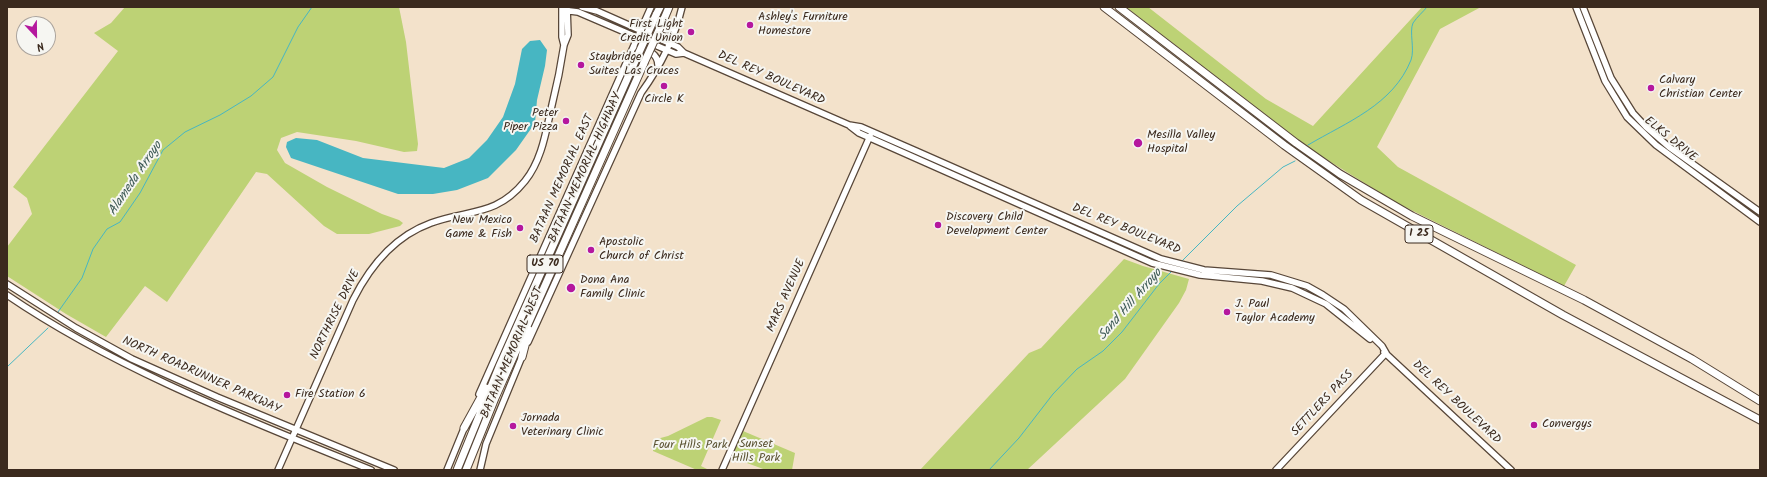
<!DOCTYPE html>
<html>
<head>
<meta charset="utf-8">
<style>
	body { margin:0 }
	#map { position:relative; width:1767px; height:477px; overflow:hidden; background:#f3e2cb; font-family:Kalam,sans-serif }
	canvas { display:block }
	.frame { position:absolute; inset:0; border:8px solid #3b2a1e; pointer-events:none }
	.north { position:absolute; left:16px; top:16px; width:40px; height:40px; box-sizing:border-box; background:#f6f6f2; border:1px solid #aba49d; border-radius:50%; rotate:158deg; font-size:11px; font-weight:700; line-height:16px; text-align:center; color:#3b2a1e }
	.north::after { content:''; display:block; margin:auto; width:14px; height:18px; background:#b5179e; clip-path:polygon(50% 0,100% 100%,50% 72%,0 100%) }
</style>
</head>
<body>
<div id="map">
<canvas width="1767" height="477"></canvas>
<div class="frame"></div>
<div class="north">N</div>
</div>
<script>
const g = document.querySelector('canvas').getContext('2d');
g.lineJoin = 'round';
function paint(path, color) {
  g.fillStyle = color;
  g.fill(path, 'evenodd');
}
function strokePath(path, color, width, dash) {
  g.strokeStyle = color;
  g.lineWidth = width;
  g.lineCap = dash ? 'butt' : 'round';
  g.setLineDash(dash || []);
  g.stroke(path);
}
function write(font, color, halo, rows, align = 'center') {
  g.font = font + ' Kalam,sans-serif';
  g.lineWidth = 4;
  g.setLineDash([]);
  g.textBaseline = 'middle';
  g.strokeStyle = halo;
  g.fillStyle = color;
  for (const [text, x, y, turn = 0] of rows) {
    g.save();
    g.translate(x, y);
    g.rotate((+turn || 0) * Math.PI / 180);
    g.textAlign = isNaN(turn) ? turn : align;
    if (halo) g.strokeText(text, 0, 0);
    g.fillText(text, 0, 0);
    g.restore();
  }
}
const green = new Path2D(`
	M125 7H399L406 42 418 144 417 151 404 152 356 141 297 132 281 138 277 150 285 163 327 187 382 214 399 220 403 223 400 226 369 234H337L324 226 267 174 256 172 167 302 145 286 106 337 66 314 7 276V247L32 214 27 198 13 187 118 51 94 33 111 23Z
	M1126 7H1148L1266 99 1313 126 1422 7H1481L1440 29 1377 147 1398 167 1576 265 1564 286 1395 202 1313 151Z
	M1124 259 1143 266 1189 279 1186 290 1179 303 1125 379 1027 470H920L1029 353 1041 348Z
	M707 417H712L721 420 701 466 709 470H697L653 451V440L668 436Z
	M743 431 795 453 792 470H766L736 459 733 453Z`);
const water = new Path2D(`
	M540 40 547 50 545 66 537 100 535 123 516 150 488 178 457 190 433 194H398L291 158 286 147 287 142 296 138 317 140 363 158 444 168 469 158 487 140 503 117 515 84 522 49 530 41Z`);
const stream = new Path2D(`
	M1308 145C1347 122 1393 105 1411 60 1415 49 1409 32 1413 23 1417 17 1423 12 1427 7
	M1182 261 1237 206 1283 167 1295 161
	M58 312 82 278 93 249 107 229 120 222 140 193 163 150 185 132 220 115 251 96 273 77 298 27 312 7
	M7 367 48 328
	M989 470 1019 438 1053 394 1077 369 1103 351 1122 332 1159 284 1173 270`);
const secondary = new Path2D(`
	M582 7 597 11 678 47 684 53 849 125 861 127 916 151 1161 259 1204 270 1271 275 1307 286 1323 295 1344 309 1382 346 1386 353
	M1576 7 1605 81 1627 117 1656 145 1760 222
	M1583 7 1611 78 1633 113 1646 127 1669 147 1760 212
	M562 8V37L564 45
	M562 10 578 12 676 54 684 53
	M657 27 667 30 676 26
	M638 49C648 49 658 54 658 65
	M850 126 859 133 1152 263 1200 275 1262 281 1292 288 1326 304 1370 339
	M7 284 76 328 132 359 217 397 394 470
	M7 295C117 370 248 420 371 470
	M528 342 641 93C659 68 675 37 682 7
	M1384 352 1511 470
	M479 394 651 7
	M278 470 353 300C370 266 395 236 431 223 469 209 496 217 525 181 542 160 546 131 552 105 557 85 561 65 564 45L568 35 567 7
	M447 470 465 426
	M480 470 486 444 523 354
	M722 470 870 136
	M1276 470 1386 353`);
const highway = new Path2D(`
	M1104 7 1284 145 1361 200 1563 315 1760 420
	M1119 7 1296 143 1340 174 1412 216 1584 300 1692 359 1760 401
	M656 15 660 7
	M664 19 669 7
	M522 357 529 330
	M464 428 486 388
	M457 470 499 367 636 59
	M466 470 495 398 644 63`);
const highwayBridge = new Path2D(`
	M636 59 656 15
	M644 63 664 19`);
const markers = [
	[750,25,4,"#b5179e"],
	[691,32,4,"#b5179e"],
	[581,65,4,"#b5179e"],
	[664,86,4,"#b5179e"],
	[1651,88,4,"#b5179e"],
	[566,121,4,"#b5179e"],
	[1138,143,5,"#b5179e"],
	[938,225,4,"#b5179e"],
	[520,228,4,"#b5179e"],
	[591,250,4,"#b5179e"],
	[571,288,5,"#b5179e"],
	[1227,312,4,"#b5179e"],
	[287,395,4,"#b5179e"],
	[1534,425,4,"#b5179e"],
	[513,426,4,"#b5179e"]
];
const shields = [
	[1419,234,28],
	[545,264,36]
];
const shieldNames = [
	["I 25",1419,234],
	["US 70",545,264]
];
const poiNames = [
	["Ashley's Furniture",758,18],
	["Homestore",758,32],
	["First Light",683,25,"right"],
	["Credit Union",683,39,"right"],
	["Staybridge",589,58],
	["Suites Las Cruces",589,72],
	["Calvary",1659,81],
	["Christian Center",1659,95],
	["Circle K",664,100,"center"],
	["Peter",558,114,"right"],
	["Piper Pizza",558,128,"right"],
	["Mesilla Valley",1147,136],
	["Hospital",1147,150],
	["Discovery Child",946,218],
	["Development Center",946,232],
	["New Mexico",512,221,"right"],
	["Game & Fish",512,235,"right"],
	["Apostolic",599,243],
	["Church of Christ",599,257],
	["Dona Ana",580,281],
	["Family Clinic",580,295],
	["J. Paul",1235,305],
	["Taylor Academy",1235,319],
	["Fire Station 6",295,395],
	["Jornada",521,419],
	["Veterinary Clinic",521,433],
	["Convergys",1542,425]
];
const streetNames = [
	["DEL REY BOULEVARD",771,79,24],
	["ELKS DRIVE",1670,140,39],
	["BATAAN MEMORIAL HIGHWAY",586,168,-66],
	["BATAAN MEMORIAL EAST",563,179,-66],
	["DEL REY BOULEVARD",1126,230,22],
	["MARS AVENUE",787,296,-66],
	["NORTHRISE DRIVE",336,315,-64],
	["BATAAN MEMORIAL WEST",513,353,-67],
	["NORTH ROADRUNNER PARKWAY",201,376,24],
	["DEL REY BOULEVARD",1456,403,43],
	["SETTLERS PASS",1323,404,-47]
];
const parkNames = [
	["Sunset",756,445],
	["Hills Park",756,459],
	["Four Hills Park",690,446]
];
const waterNames = [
	["Alameda Arroyo",136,179,-56],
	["Sand Hill Arroyo",1131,305,-49]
];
paint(green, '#bdd275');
paint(water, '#47b6c2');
strokePath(stream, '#47b6c2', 1);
strokePath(secondary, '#574638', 8);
strokePath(highway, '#574638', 9);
strokePath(secondary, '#fff', 5.5);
strokePath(highway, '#fff', 7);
strokePath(highwayBridge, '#574638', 9, []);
strokePath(highwayBridge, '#fff', 7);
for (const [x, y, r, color] of markers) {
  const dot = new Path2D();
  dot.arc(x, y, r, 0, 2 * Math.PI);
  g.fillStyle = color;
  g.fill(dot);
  strokePath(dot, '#f6f6f2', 1.5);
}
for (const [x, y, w] of shields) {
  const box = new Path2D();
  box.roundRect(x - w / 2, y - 9, w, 18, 3);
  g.fillStyle = '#f6f6f2';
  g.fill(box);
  strokePath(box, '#3b2a1e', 1);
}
write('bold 11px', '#3b2a1e', null, shieldNames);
write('12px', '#3b2a1e', '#f6f6f2', poiNames, 'left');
write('12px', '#3b2a1e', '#f6f6f2', streetNames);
write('12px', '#5c5434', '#f6f6f2', parkNames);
write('italic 13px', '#3f5b57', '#f6f6f2', waterNames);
</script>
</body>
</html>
